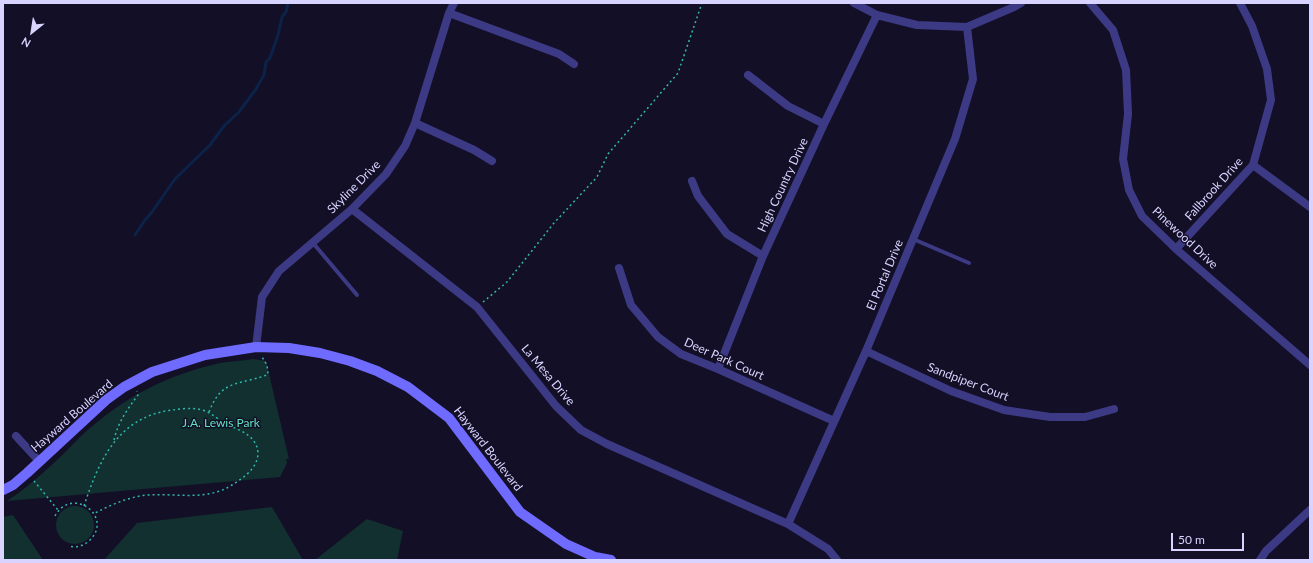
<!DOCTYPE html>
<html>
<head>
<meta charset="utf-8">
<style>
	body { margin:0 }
	#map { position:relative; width:1313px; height:563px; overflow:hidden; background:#130f26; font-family:Lato,sans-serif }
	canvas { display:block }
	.frame { position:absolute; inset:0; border:4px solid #d9d4ff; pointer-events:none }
	.north { position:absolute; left:12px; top:12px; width:40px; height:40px; -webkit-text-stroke:3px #130f26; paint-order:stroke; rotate:210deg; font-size:11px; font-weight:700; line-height:16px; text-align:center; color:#d9d4ff }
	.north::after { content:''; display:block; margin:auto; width:14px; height:18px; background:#d9d4ff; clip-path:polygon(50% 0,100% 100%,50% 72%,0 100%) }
	.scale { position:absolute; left:1171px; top:533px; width:73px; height:18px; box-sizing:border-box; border:2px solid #d9d4ff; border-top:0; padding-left:5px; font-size:12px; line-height:14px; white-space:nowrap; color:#d9d4ff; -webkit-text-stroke:3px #130f26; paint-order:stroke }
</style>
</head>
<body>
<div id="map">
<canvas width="1313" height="563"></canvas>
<div class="frame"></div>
<div class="north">N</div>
<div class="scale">50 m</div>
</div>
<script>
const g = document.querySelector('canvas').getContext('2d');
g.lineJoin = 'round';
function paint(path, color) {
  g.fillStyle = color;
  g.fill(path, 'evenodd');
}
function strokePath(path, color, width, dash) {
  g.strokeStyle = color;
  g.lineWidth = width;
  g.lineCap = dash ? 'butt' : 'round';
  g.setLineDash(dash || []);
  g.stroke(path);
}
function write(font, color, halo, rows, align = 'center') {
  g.font = font + ' Lato,sans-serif';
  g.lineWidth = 3;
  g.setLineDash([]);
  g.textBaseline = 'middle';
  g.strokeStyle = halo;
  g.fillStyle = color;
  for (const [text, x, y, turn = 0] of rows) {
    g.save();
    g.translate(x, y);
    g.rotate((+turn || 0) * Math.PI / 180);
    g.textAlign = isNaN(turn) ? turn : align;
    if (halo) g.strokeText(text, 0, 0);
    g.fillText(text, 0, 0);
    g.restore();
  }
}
const green = new Path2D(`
	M253 359 266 361 289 459H286L287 463 280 477 7 501C25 489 41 475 57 460 68 450 78 438 90 428 127 396 168 375 216 364 228 361 241 361 253 359Z
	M56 525a19 19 0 1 1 38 0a19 19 0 1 1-38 0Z
	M272 507 303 560H104L137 523Z
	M13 515 43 560H3V517Z
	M367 519 403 531 397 560H315Z`);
const stream = new Path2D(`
	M135 235 145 220 152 212 175 179 210 145 224 126 239 112 256 89 264 75 266 62 270 58 278 35 282 17 286 12 288 3`);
const path = new Path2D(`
	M483 302 507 282 554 223 597 177 608 154 678 73 702 3
	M209 412C218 389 227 385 250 380 257 378 263 377 268 374L267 365 262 357
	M114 440C118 422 127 410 138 395L137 391
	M34 481 58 510
	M84 506C99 460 118 417 172 410 181 409 192 407 202 410 213 413 220 422 230 426 243 431 258 438 258 454 257 469 243 478 232 485 204 503 170 491 140 496 124 499 109 506 95 513
	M55 516C72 485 115 517 89 541 83 546 76 548 68 546`);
const service = new Path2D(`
	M913 239 969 263
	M313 243 357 295`);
const minor = new Path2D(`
	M854 3 877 15 917 25 967 27 1014 7 1021 3
	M1090 3 1113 30 1126 70 1128 114 1123 159 1129 190 1142 216 1176 249 1310 365
	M449 13 559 54 574 64
	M748 75 788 106 824 124
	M415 123 474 150 492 161
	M1253 165 1310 207
	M692 181 698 196 727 234 763 256
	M352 209 477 307 556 406 581 430 607 444 788 524 828 549 837 560
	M1176 249 1253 165 1271 100 1267 69 1252 26 1240 3
	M619 268 631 305 658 337 681 354 718 369 834 421
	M256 347 262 297 279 271 352 209 386 174 405 146 415 123 449 13 454 3
	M866 351 951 391 1004 410 1050 417H1085L1114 409
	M718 369 763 256 824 124 877 15
	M16 436 39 461
	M788 524 866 351 955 139 973 79 967 27
	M1260 560 1266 551 1310 510`);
const secondary = new Path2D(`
	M3 490 13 485 27 473 106 400 124 387 152 372 205 355 256 347 289 348 320 353 350 361 377 371 408 387 449 418 520 512 566 544 595 557 611 560`);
const streetNames = [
	["High Country Drive",783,185,-65],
	["Skyline Drive",354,187,-45],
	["Fallbrook Drive",1214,189,-48],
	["Pinewood Drive",1185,238,43],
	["El Portal Drive",885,275,-67],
	["Deer Park Court",724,359,24],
	["La Mesa Drive",548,375,50],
	["Sandpiper Court",968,382,21],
	["Hayward Boulevard",72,416,-41],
	["Hayward Boulevard",488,449,52]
];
const parkNames = [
	["J.A. Lewis Park",221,423]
];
paint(green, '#12302f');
strokePath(stream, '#0c2248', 3);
strokePath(path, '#2fb8b0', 1.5, [2, 3]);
strokePath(service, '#3d3a85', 4);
strokePath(minor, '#3d3a85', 8);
strokePath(secondary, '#6f6bff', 10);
write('12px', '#d9d4ff', '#130f26', streetNames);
write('12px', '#5fe0c0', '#130f26', parkNames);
</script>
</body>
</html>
